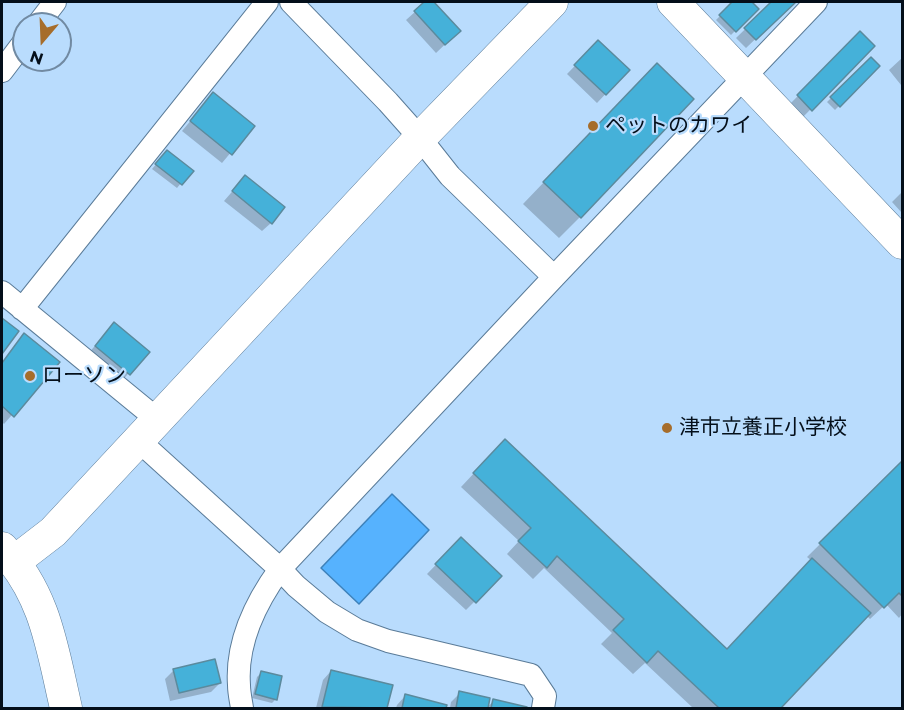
<!DOCTYPE html>
<html>
<head>
<meta charset="utf-8">
<style>
	body { margin:0 }
	#map { position:relative; width:904px; height:710px; overflow:hidden; background:#b9dcfd; font-family:Montserrat,sans-serif }
	canvas { display:block }
	.frame { position:absolute; inset:0; border:3px solid #040f1a; pointer-events:none }
	.north { position:absolute; left:12px; top:12px; width:60px; height:60px; box-sizing:border-box; background:#b9dcfd; border:2px solid #718aa2; border-radius:50%; rotate:199deg; font-size:16px; font-weight:700; line-height:24px; text-align:center; color:#040f1a }
	.north::after { content:''; display:block; margin:auto; width:21px; height:27px; background:#a66d2b; clip-path:polygon(50% 0,100% 100%,50% 72%,0 100%) }
</style>
</head>
<body>
<div id="map">
<canvas width="904" height="710"></canvas>
<div class="frame"></div>
<div class="north">N</div>
</div>
<script>
const g = document.querySelector('canvas').getContext('2d');
g.lineJoin = 'round';
function paint(path, color) {
  g.fillStyle = color;
  g.fill(path, 'evenodd');
}
function strokePath(path, color, width, dash) {
  g.strokeStyle = color;
  g.lineWidth = width;
  g.lineCap = dash ? 'butt' : 'round';
  g.setLineDash(dash || []);
  g.stroke(path);
}
function write(font, color, halo, rows, align = 'center') {
  g.font = font + ' Montserrat,"Noto Sans JP",sans-serif';
  g.lineWidth = 4.5;
  g.setLineDash([]);
  g.textBaseline = 'middle';
  g.strokeStyle = halo;
  g.fillStyle = color;
  for (const [text, x, y, turn = 0] of rows) {
    g.save();
    g.translate(x, y);
    g.rotate((+turn || 0) * Math.PI / 180);
    g.textAlign = isNaN(turn) ? turn : align;
    if (halo) g.strokeText(text, 0, 0);
    g.fillText(text, 0, 0);
    g.restore();
  }
}
const water = new Path2D(`
	M392 494 429 530 359 604 321 568Z`);
const shadow = new Path2D(`
	M426 2H432L459 31 436 53 406 20Z
	M734 2H750L757 9 731 35 716 20Z
	M773 2H794L746 48 736 38Z
	M860 33 873 46 802 118 789 105Z
	M598 42 628 70 597 103 567 74Z
	M902 58V83L901 85 889 70Z
	M871 59 878 66 835 110 827 102Z
	M636 86 580 217 559 238 523 204Z
	M213 94 253 126 222 163 182 131Z
	M163 156 191 171 177 188 152 169Z
	M237 186 271 223 262 231 224 201Z
	M902 192V213L892 202Z
	M106 333 147 352 120 383 87 355Z
	M25 335 58 362 4 424 2 422V363L16 344Z
	M492 454 726 650 812 561 807 557 902 463V614L899 618 886 604 870 619 867 616 779 708H693L645 663 633 674 601 644 612 633 544 568 533 579 507 554 519 541 461 487Z
	M461 539 500 576 466 610 427 574Z
	M174 670 220 683 211 692 170 701 165 679Z
	M331 671 391 686 386 708H316L323 680Z
	M261 673 276 699 272 703 252 698 257 677Z
	M460 693 488 699 486 708H450L451 702Z
	M405 696 445 706V708H396L397 705Z
	M494 701 526 708H486Z`);
const building = new Path2D(`
	M424 2H434L461 31 445 45 414 11Z
	M732 2H752L759 9 736 32 719 15Z
	M771 2H796L756 40 744 28Z
	M860 31 875 46 812 111 797 95Z
	M598 40 630 70 606 95 574 65Z
	M871 57 880 66 840 107 830 97Z
	M657 63 694 99 581 218 543 182Z
	M213 92 255 126 232 155 190 121Z
	M167 150 194 171 182 185 155 164Z
	M245 175 285 207 272 224 232 191Z
	M2 318 19 331 2 354Z
	M114 322 150 352 130 375 95 346Z
	M24 333 60 362 14 417 2 406V363Z
	M505 439 727 649 812 558 871 613 781 708H719L658 651 647 663 613 630 624 619 557 556 547 568 518 541 531 528 473 473Z
	M902 461V596L899 593 884 608 819 543Z
	M461 537 502 576 476 603 435 564Z
	M215 659 221 683 179 693 173 669Z
	M331 670 393 685 387 708 322 707Z
	M261 671 282 676 277 700 255 694Z
	M459 691 490 698 488 708H456Z
	M405 694 447 705 446 708H402Z
	M493 699 527 707V708H491Z`);
const street = new Path2D(`
	M291 2 388 102 420 138 450 176 554 277
	M38 24 55 2
	M2 71 24 42
	M2 292 158 420
	M22 309 267 2
	M139 441 280 569 296 586 327 612 357 630 388 641 531 675 545 696 543 708
	M242 708C241 701 239 693 239 685 236 643 256 602 280 569L554 277 816 2`);
const secondary = new Path2D(`
	M673 2 902 243
	M2 548C46 595 52 648 66 708
	M14 562 53 532 420 138 552 2`);
const markers = [
	[593,126,6,"#a66d2b"],
	[30,376,6,"#a66d2b"],
	[667,428,6,"#a66d2b"]
];
const poiNames = [
	["ペットのカワイ",605,126],
	["ローソン",42,376],
	["津市立養正小学校",679,428]
];
paint(water, '#56b2fe');
strokePath(water, '#3d81ba', 1.5);
paint(shadow, '#0003');
paint(building, '#45b1d9');
strokePath(building, '#5b8a9d', 1.5);
strokePath(street, '#5a7b98', 24);
strokePath(secondary, '#5a7b98', 33);
strokePath(street, '#fff', 22);
strokePath(secondary, '#fff', 32);
for (const [x, y, r, color] of markers) {
  const dot = new Path2D();
  dot.arc(x, y, r, 0, 2 * Math.PI);
  g.fillStyle = color;
  g.fill(dot);
  strokePath(dot, '#b9dcfd', 2);
}
write('21px', '#040f1a', '#b9dcfd', poiNames, 'left');
</script>
</body>
</html>
